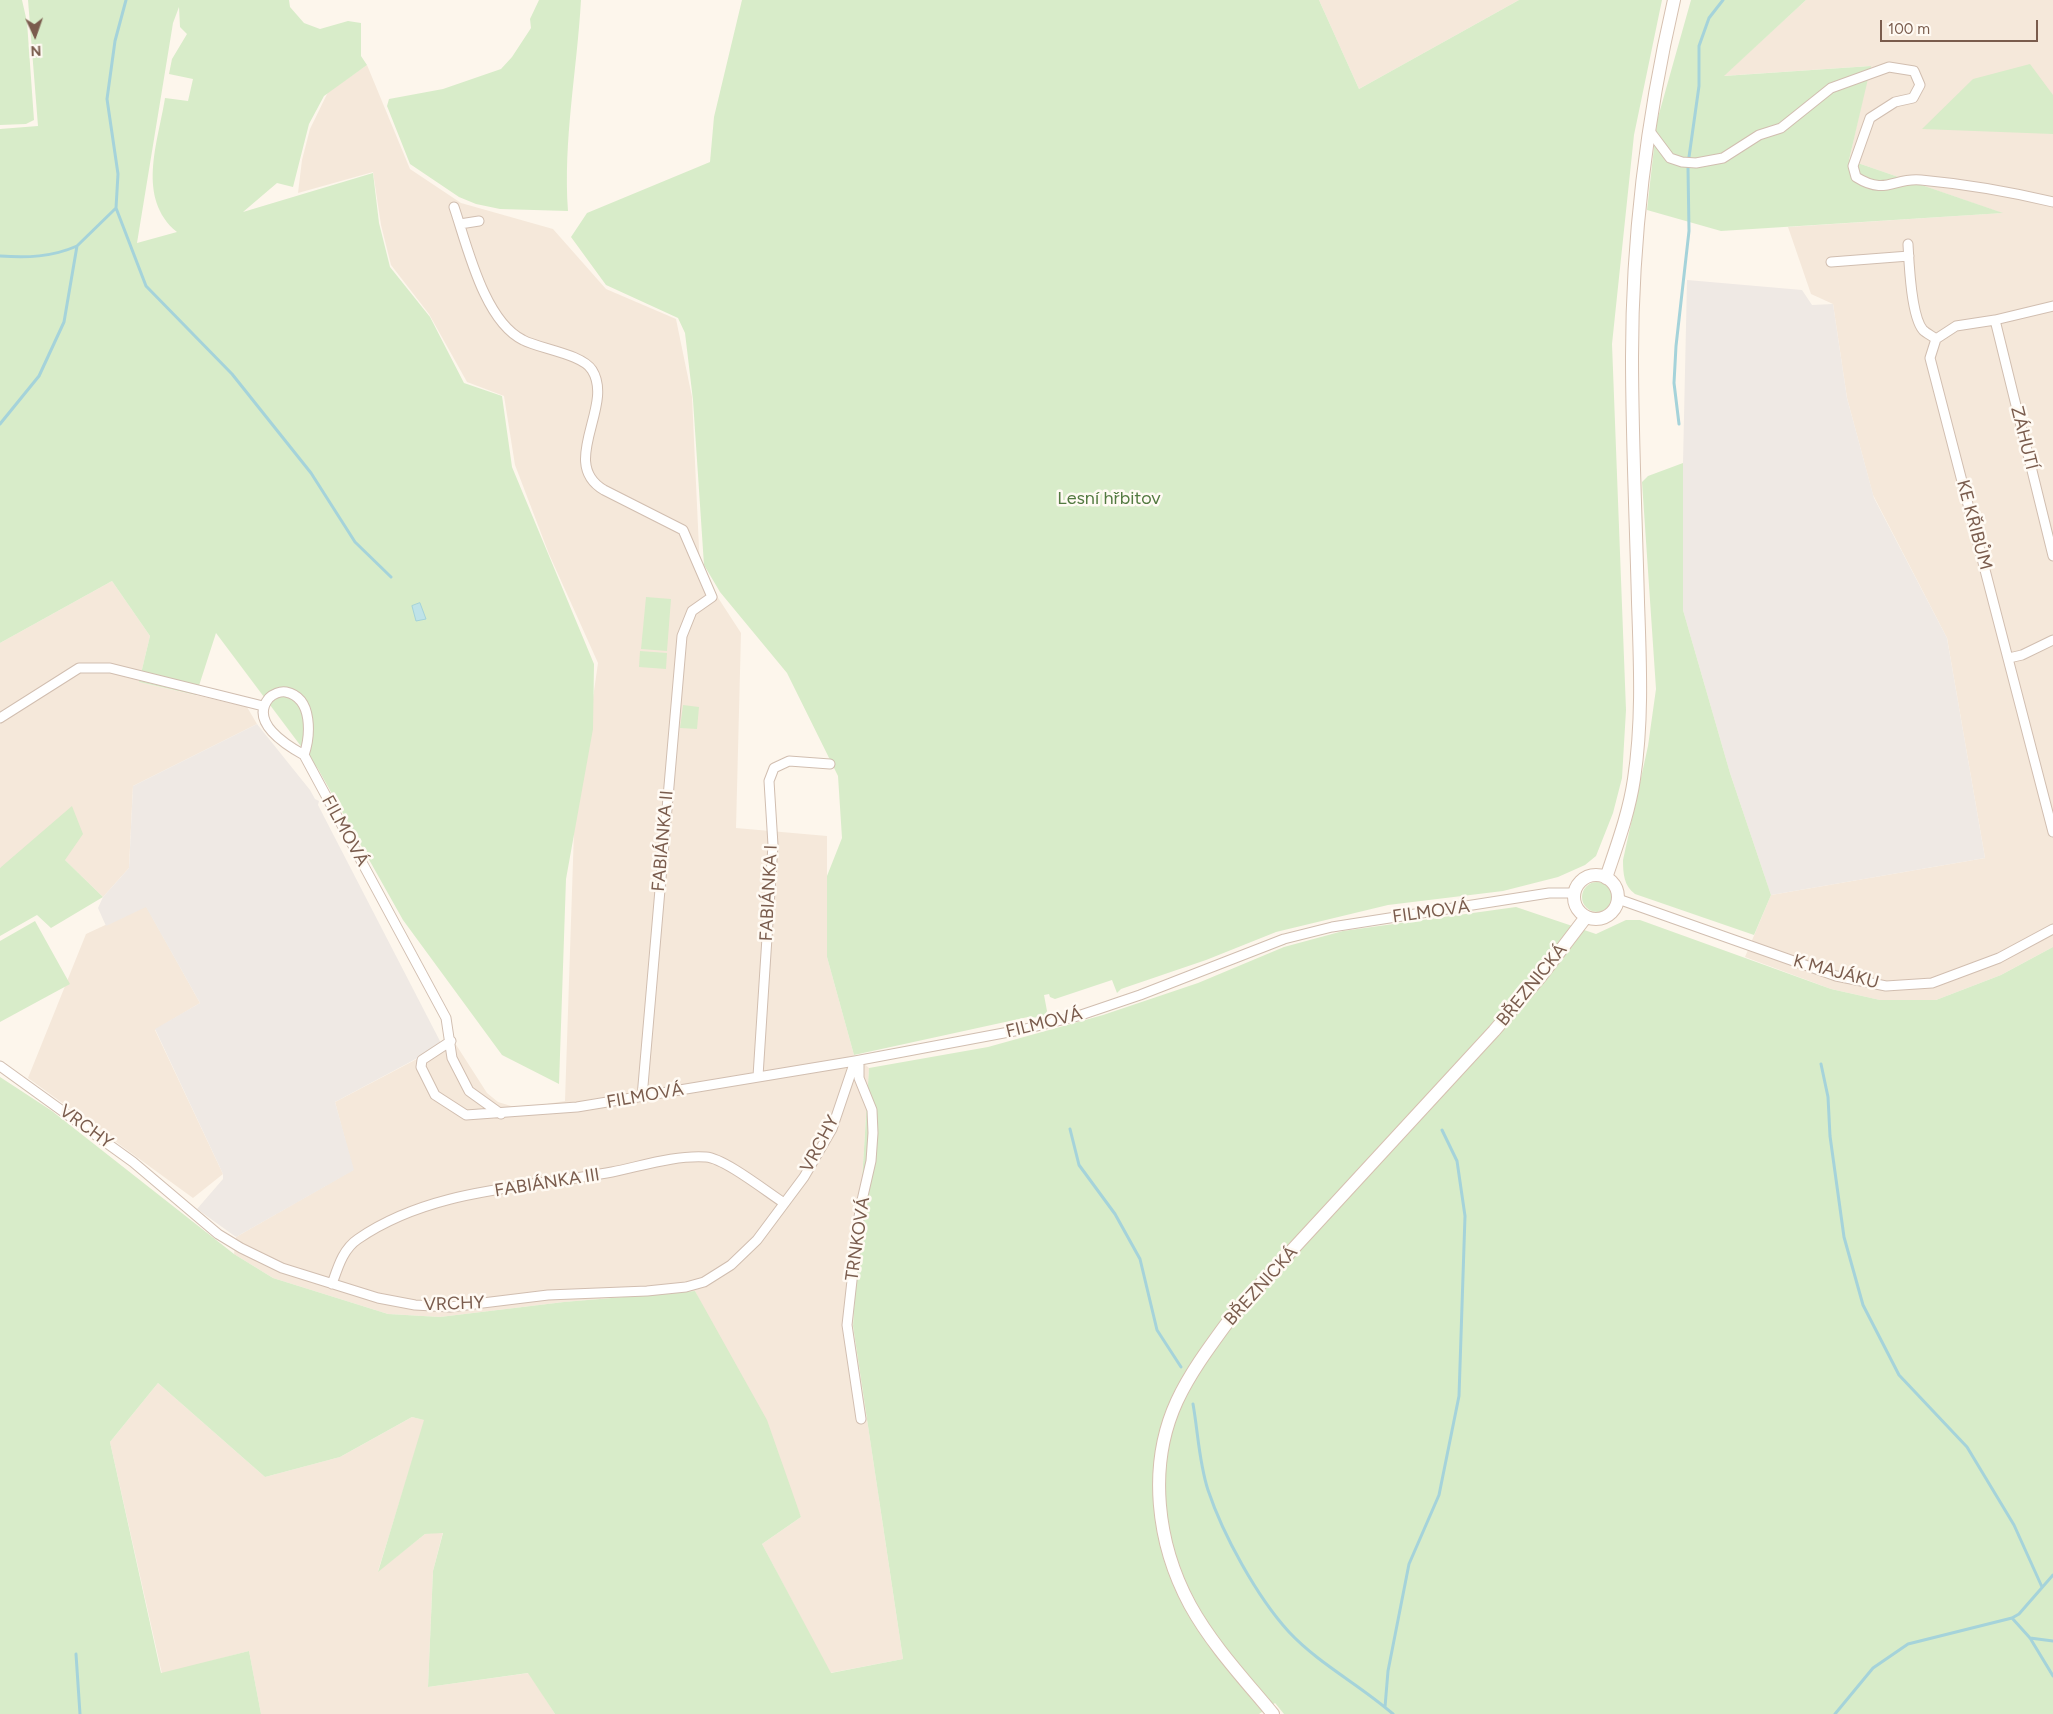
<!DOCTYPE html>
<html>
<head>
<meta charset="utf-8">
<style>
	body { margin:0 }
	#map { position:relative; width:2053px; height:1714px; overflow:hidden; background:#fdf6ec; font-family:Figtree,sans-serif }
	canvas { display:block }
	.north { position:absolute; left:10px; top:10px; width:50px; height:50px; -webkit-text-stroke:4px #fffaf3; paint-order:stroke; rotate:177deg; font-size:14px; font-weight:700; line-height:20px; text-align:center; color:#7a5c4d }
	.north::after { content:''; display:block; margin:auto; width:18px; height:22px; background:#7a5c4d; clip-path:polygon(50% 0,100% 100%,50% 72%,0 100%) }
	.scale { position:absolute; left:1880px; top:20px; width:158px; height:22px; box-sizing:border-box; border:2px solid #7a5c4d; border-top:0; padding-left:6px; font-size:15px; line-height:18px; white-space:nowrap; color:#7a5c4d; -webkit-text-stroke:4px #fffaf3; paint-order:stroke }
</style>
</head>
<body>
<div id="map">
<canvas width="2053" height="1714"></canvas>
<div class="north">N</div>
<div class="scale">100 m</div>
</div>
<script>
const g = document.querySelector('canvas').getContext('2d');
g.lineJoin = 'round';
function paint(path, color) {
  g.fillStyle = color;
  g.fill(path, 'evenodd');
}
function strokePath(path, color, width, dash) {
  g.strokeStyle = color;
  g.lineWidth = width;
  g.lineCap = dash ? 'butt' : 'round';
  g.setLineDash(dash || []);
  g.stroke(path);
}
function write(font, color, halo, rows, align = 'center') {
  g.font = font + ' Figtree,sans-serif';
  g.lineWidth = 5;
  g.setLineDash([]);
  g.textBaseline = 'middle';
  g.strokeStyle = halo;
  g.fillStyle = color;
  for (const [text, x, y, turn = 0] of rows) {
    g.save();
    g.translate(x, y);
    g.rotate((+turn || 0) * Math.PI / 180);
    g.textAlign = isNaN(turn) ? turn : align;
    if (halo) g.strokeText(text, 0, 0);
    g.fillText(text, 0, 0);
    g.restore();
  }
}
const residential = new Path2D(`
	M1319 0H1519L1359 89Z
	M1806 0H2053V947L2001 975 1936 1000H1880L1831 989 1745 957 1771 895 1985 858 1947 638 1873 495 1847 398 1833 304 1811 294 1788 227 2002 213 1849 160 1870 66 1723 76Z
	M367 65 410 169 461 203 553 229 606 289 676 319 692 397 700 570 741 633 736 828 827 836V957L854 1055 869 1068 853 1326 903 1659 830 1673 762 1544 801 1517 695 1291 564 1302 440 1317 388 1314 273 1278 234 1254 236 1237 353 1170 335 1102 453 1040 487 1093 498 1102 511 1106H534L565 1101 574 831 598 663 549 554 515 465 504 396 467 382 429 314 391 265 381 225 373 172 298 193 302 160 310 129 328 92Z
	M112 581 150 636 139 682 247 707 257 724 133 786 129 868 103 897 65 860 0 868V643Z
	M146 906 200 1003 155 1030 223 1174 193 1198 28 1078 86 934Z
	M158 1383 265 1477 340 1457 412 1417 425 1420 378 1571 425 1534 443 1532 433 1571 428 1687 529 1673 555 1714H261L249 1651 162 1674 110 1442Z`);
const industrial = new Path2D(`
	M1687 280 1802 290 1812 305 1833 304 1847 398 1874 498 1947 638 1985 858 1771 895 1730 773 1683 610V463Z
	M257 724 310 790 315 799 319 801 318 805 442 1045 335 1102 354 1170 236 1237 197 1209 223 1179V1174L155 1029 200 1003 146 907 106 926 98 908 103 897 129 868 133 786Z`);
const green = new Path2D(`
	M0 0H22L27 22 34 120 26 124 0 125Z
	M28 0H289L290 7 304 23 320 29 348 21 361 23V56L367 65 324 96 309 124 293 187 277 183 243 212 373 173 379 223 390 267 430 317 464 383 502 396 512 467 594 664 593 729 566 879 559 1084 502 1055 403 920 318 769 216 633 196 695 139 682 150 636 112 581 0 643V129L38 126ZM179 7 180 27 187 34 172 59 169 74 193 79 188 101 165 98C158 143 136 198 177 232L137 243 173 23Z
	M539 0H581C577 71 563 140 568 211L500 209 476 204 459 197 410 164 387 106 389 99 443 89 501 69 512 57 531 28 530 19Z
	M742 0H1319L1359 89 1519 0H1662L1634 135 1612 344 1626 710 1622 778 1613 813 1596 856 1585 865 1558 877 1503 891 1388 905 1276 932 1206 960 1121 989 1117 993 1112 980 1055 999 1050 997 1049 994 1044 995 1047 1011 1044 1018 1028 1017 854 1055 827 957V876L842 838 838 776 787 673 720 592 704 565 693 400 685 333 678 318 606 285 571 237 587 213 710 162 714 117Z
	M1691 0H1806L1724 76 1871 66 1849 160 2003 213 1721 231 1647 210 1657 121Z
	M2030 64 2053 95V134L1922 129 1973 79Z
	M1683 463V610L1730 773 1771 895 1754 935 1635 894C1624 886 1623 874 1623 860L1648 746 1656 689 1642 482 1648 476Z
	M646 597 671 599 667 651 641 649Z
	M640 651 667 653 666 669 639 667Z
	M683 705 699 707 697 729 680 728Z
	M72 806 83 834 65 860 103 897 51 928 37 915 0 936V868Z
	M1582 897a15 15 0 1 1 30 0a15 15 0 1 1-30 0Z
	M1516 907 1596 934 1626 920H1640L1831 989 1880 1000H1936L2001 975 2053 947V1714H1284L1275 1703 1259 1714H555L528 1673 428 1687 433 1571 443 1533 425 1534 378 1572 424 1420 412 1417 340 1457 265 1477 158 1383 110 1442 161 1673 249 1651 261 1714H0V1077L52 1111 234 1254 273 1278 388 1314 440 1317 564 1302 695 1291 767 1420 801 1517 762 1544 831 1673 903 1659 853 1326 869 1068 988 1047 1103 1015 1198 983 1284 947 1343 931Z
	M35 921 70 984 0 1022V941Z`);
const water = new Path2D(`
	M420 603 426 619 416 621 412 606Z`);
const stream = new Path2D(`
	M1689 157 1699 86V46L1709 18 1723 0
	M116 208 146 286 232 374 311 473 355 542 391 577
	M0 256C27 258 52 257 77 246
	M0 424 39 376 64 322 77 246 116 208 118 174 107 99 115 41 126 0
	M1679 424 1674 383 1676 346 1689 231 1688 168
	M1821 1064 1828 1097 1830 1136 1844 1237 1863 1305 1899 1375 1967 1447 2014 1525 2042 1587
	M1070 1129 1079 1165 1115 1214 1140 1259 1157 1330 1181 1367
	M1193 1404C1198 1432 1199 1463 1208 1490 1223 1535 1257 1597 1289 1632 1319 1664 1360 1685 1393 1714
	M2012 1618 2030 1638 2053 1676
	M2030 1638 2053 1641
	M76 1654 80 1714
	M1385 1707 1388 1671 1409 1564 1439 1495 1459 1396 1465 1216 1457 1161 1442 1130
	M1835 1714 1873 1668 1908 1644 2012 1618 2019 1614 2053 1575`);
const street = new Path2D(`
	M1649 130 1670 158 1682 162 1696 163 1723 158 1759 135 1781 128 1831 88 1889 67 1914 71 1920 85 1913 98 1895 102 1870 118 1853 166 1856 177C1886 196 1894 177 1921 180 1965 184 2011 192 2053 202
	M454 207C467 245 484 321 523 340 540 349 582 354 592 370 615 406 558 463 604 490L683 530 712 597 692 611 682 636 642 1097
	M460 224 479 221
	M1908 244C1909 263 1911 316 1923 330 1926 333 1932 336 1936 339
	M1831 262 1909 256
	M2053 306 1995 320 1956 326 1936 339 1930 358 2053 832
	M1995 320 2053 556
	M2009 658 2022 655 2053 640
	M0 718 79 668H110L263 706
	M304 755C310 737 314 698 286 692 280 691 273 694 269 698 249 722 286 745 304 755L446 1018 452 1058 469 1091 501 1114
	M1618 899 1836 976 1886 986 1932 983 1999 958 2053 929
	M451 1041 422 1060 421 1067 435 1095 466 1115 577 1107 855 1061 1025 1029 1078 1016 1140 995 1284 939 1332 927 1549 893H1575
	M859 1061V1078L872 1110 873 1133 871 1161 860 1209 847 1325 861 1419
	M0 1066 133 1162 218 1234 241 1248 282 1268 378 1298 415 1305 450 1307 548 1295 647 1291 686 1287 704 1282 731 1265 757 1240 804 1177 832 1129 855 1061
	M758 1076 773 845 769 781 774 768 789 761 830 764
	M332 1284C338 1267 343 1249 358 1239 432 1188 527 1188 612 1172 642 1166 675 1155 706 1157 724 1158 767 1192 784 1203`);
const secondary = new Path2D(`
	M1574 897a22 22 0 1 1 44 0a22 22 0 1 1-44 0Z
	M1606 878C1617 845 1629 813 1634 779 1643 720 1640 661 1638 602 1636 520 1632 438 1632 357 1632 237 1647 117 1674 0
	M1273 1714C1244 1679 1212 1645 1190 1605 1157 1544 1147 1466 1177 1401 1192 1369 1214 1341 1235 1312L1494 1031 1541 976 1586 917`);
const streetNames = [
	["ZÁHUTÍ",2024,438,76],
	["KE KŘIBŮM",1974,525,75],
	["FILMOVÁ",345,831,61],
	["FABIÁNKA II",663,841,-85],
	["FABIÁNKA I",769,893,-87],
	["FILMOVÁ",1431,912,-8],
	["K MAJÁKU",1836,972,15],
	["BŘEZNICKÁ",1532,985,-51],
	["FILMOVÁ",1044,1023,-14],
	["FILMOVÁ",645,1096,-10],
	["VRCHY",86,1127,36],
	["VRCHY",820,1144,-62],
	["FABIÁNKA III",547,1183,-9],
	["TRNKOVÁ",858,1239,-82],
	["BŘEZNICKÁ",1261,1286,-48],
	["VRCHY",454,1304,-2]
];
const parkNames = [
	["Lesní hřbitov",1109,499]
];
paint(residential, '#f5e8da');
paint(industrial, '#efe9e4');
paint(green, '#d8ecc9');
paint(water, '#bfe3e8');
strokePath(water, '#a5d3da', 1);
strokePath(stream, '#a5d3da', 3);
strokePath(street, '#d1beb0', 11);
strokePath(secondary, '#d6c0b0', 14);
strokePath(street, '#fff', 9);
strokePath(secondary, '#fff', 12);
write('18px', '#7a5c4d', '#fffaf3', streetNames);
write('18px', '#537a41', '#fffaf3', parkNames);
</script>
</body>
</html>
